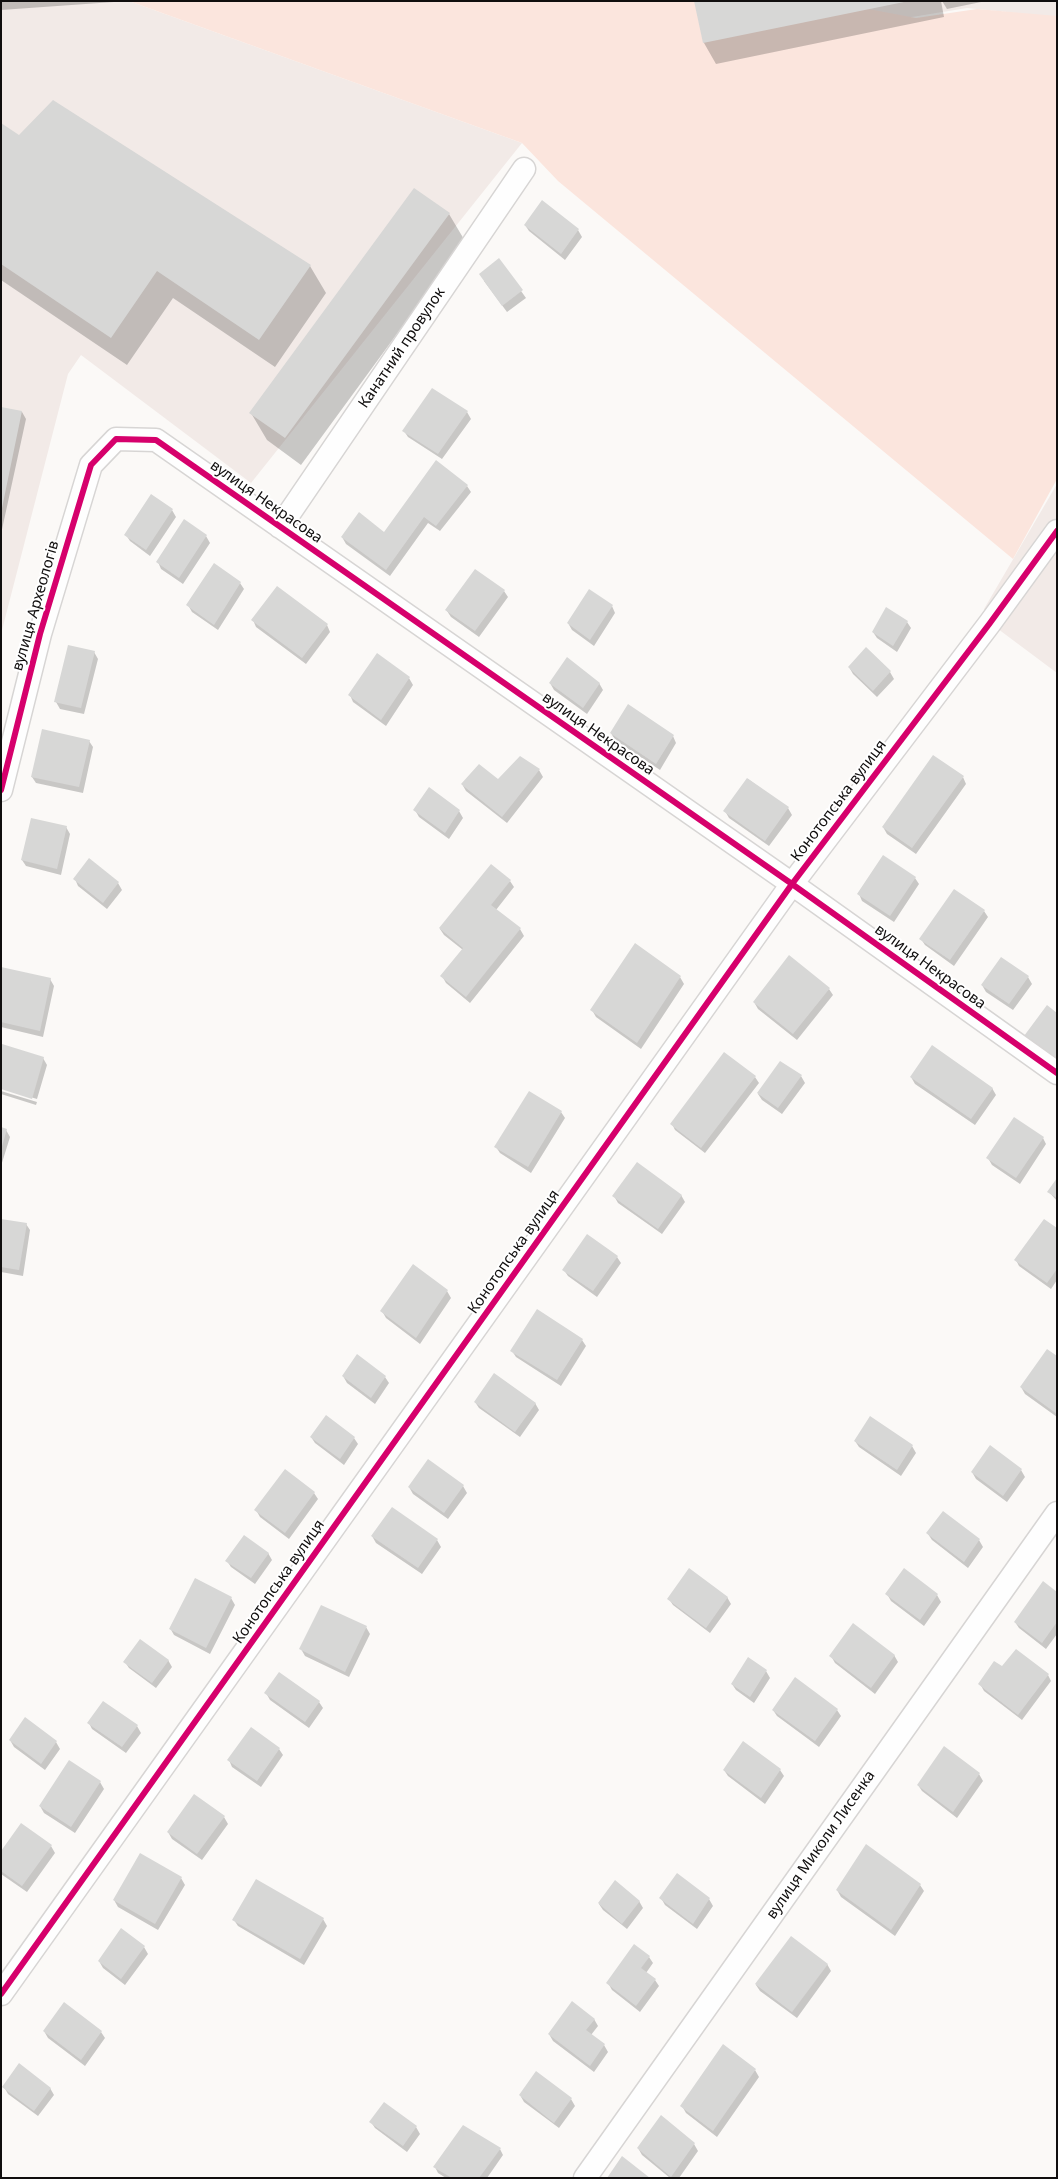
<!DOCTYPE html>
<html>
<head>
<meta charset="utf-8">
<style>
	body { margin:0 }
	#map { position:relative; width:1058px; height:2179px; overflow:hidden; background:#fbf9f7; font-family:"Noto Sans",sans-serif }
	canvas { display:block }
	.frame { position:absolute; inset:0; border:2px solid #100e0e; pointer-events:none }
</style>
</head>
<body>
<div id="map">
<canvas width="1058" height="2179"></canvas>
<div class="frame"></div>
</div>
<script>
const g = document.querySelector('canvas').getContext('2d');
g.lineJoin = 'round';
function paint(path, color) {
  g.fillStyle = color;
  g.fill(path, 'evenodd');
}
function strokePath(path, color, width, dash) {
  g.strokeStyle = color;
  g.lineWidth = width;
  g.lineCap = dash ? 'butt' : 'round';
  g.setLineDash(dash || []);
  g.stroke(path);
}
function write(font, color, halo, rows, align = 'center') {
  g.font = font + ' "Noto Sans",sans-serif';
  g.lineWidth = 4;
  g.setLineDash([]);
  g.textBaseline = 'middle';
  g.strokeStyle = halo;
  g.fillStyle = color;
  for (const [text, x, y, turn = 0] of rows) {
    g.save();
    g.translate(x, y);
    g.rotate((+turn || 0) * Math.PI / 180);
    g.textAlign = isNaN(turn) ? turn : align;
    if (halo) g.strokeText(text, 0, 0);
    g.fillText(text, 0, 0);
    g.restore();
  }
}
const built = new Path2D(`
	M1 1H129L522 143 251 483 81 355 68 374 1 634Z
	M678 1H1057V17L967 8 687 54Z
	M1057 484V673L990 623 984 609Z`);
const green = new Path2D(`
	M129 1H826L916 18 977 9 1057 16V479L1013 559 558 181 522 143Z`);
const shadow = new Path2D(`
	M1 1H128L1 10Z
	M695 1H941L944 17 716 64 704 43Z
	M942 1H986L947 9Z
	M1 125 19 137 310 266 326 293 275 367 173 298 127 365 1 280Z
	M449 214 465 241 301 465 267 440 251 413Z
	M525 225 578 230 582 237 565 260 529 231Z
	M499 260 526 298 507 312 484 281Z
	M1 408 22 412 26 419 1 534Z
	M467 412 471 419 442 459 408 437 404 431Z
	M467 486 471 492 440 531 428 523 390 576 346 544 342 537 384 534Z
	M172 510 176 517 150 556 130 541 126 535Z
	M206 536 210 543 183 584 161 569 158 562Z
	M240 583 244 589 218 630 192 612 188 605Z
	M504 591 508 597 479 637 451 617 447 611Z
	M612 606 615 613 594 646 572 630 568 623Z
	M253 620 327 625 330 632 306 664 256 627Z
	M907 622 911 628 897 652 877 638 873 632Z
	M866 649 890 672 894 679 877 697 853 674 849 667Z
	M94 652 98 659 84 714 60 709 56 702Z
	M409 678 413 685 386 726 353 702 350 695Z
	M550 683H599L603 690 587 714 554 690Z
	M611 733 673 736 676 743 660 770 615 740Z
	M89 741 93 747 83 793 36 783 32 777Z
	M520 757 539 770 543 777 507 823 466 791 462 784 498 781Z
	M963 777 966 784 916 854 887 834 883 827Z
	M748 779 788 808 792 815 769 846 729 818 725 811Z
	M415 810 459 811 463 818 449 839 419 817Z
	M66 827 70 834 61 875 26 866 22 860Z
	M915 878 919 884 894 922 862 901 859 894Z
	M75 879 118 883 122 890 107 909 78 886Z
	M510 881 514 887 496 910 520 929 524 936 470 1003 446 983 442 976 463 950 444 935 440 929Z
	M984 911 988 917 954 966 925 945 921 939Z
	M1001 959 1028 977 1032 984 1013 1010 986 992 982 985Z
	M1 968 50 979 54 986 43 1037 1 1027Z
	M680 977 684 984 641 1049 596 1017 592 1010Z
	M829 989 833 995 797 1040 758 1009 754 1002Z
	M2 1046 43 1058 47 1065 37 1099 1 1088Z
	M801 1076 805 1083 782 1114 762 1100 758 1094Z
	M755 1077 759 1083 705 1153 675 1130 672 1124Z
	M911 1077 992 1088 996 1095 975 1125 915 1084Z
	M1 1091 37 1102 36 1105 1 1094Z
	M561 1112 565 1118 531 1173 500 1153 496 1147Z
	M1 1129 6 1130 10 1137 1 1166Z
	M1043 1138 1046 1144 1020 1184 992 1165 988 1158Z
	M1057 1180V1201L1049 1192Z
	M681 1195 685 1202 662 1234 618 1203 614 1196Z
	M1 1220 26 1224 30 1230 23 1276 1 1272Z
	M1057 1230V1280L1051 1289 1019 1266 1016 1260Z
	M617 1257 621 1263 597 1297 568 1276 564 1270Z
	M413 1265 447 1291 451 1298 420 1344 386 1318 382 1311Z
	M582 1340 586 1346 561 1386 516 1357 512 1351Z
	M1057 1357V1417L1025 1394 1021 1387Z
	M343 1376 385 1377 389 1383 375 1404 347 1383Z
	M475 1402 535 1403 539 1410 520 1437 479 1408Z
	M311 1437 354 1438 358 1444 344 1465 315 1443Z
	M855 1441 912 1446 916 1453 901 1476 859 1447Z
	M990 1447 1021 1470 1025 1477 1007 1502 976 1479 972 1472Z
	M428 1461 463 1486 467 1493 448 1519 413 1494 409 1487Z
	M314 1493 318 1499 289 1539 260 1517 256 1510Z
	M392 1509 437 1540 441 1547 422 1574 376 1543 372 1536Z
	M943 1513 979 1540 983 1547 968 1568 932 1540 928 1534Z
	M268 1553 272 1560 255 1584 231 1567 227 1561Z
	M904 1570 937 1595 941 1602 924 1626 891 1601 887 1594Z
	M196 1579 231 1598 235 1605 210 1654 174 1635 170 1628Z
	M1057 1593V1634L1046 1649 1019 1628 1015 1622Z
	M727 1597 731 1604 710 1633 673 1605 669 1599Z
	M366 1627 370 1634 349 1677 305 1656 301 1649Z
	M894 1655 898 1662 875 1694 835 1663 831 1656Z
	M168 1660 172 1667 156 1688 129 1668 125 1662Z
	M1002 1668 1048 1675 1051 1681 1022 1720 984 1691 980 1684Z
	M766 1671 770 1678 754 1703 736 1690 732 1684Z
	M266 1693 319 1702 323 1708 309 1728 270 1700Z
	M773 1710H837L841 1716 819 1747 777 1716Z
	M89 1723 137 1726 141 1733 126 1753 92 1729Z
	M10 1740 56 1742 60 1749 45 1770 14 1747Z
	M279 1749 283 1755 261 1787 232 1767 229 1760Z
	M724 1770H780L784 1776 765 1804 728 1776Z
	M979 1774 983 1781 957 1818 922 1791 918 1785Z
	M100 1782 104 1789 75 1833 44 1813 40 1806Z
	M224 1817 228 1824 202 1860 172 1839 168 1832Z
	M51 1846 55 1853 27 1892 1 1874V1853Z
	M677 1875 709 1899 713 1906 697 1929 665 1905 661 1898Z
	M181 1878 185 1885 158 1930 118 1907 114 1900Z
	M920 1885 924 1891 895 1936 841 1897 837 1890Z
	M639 1901 643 1908 627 1929 603 1910 599 1904Z
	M323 1919 327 1926 304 1965 238 1926 234 1920Z
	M144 1947 148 1954 125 1985 103 1968 99 1961Z
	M649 1957 653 1963 646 1973 655 1980 659 1986 640 2012 612 1990 608 1983Z
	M827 1964 831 1971 797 2018 760 1991 756 1985Z
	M594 2019 598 2026 591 2035 604 2045 608 2052 594 2072 553 2041 549 2034Z
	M44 2031 101 2032 105 2038 85 2066 48 2038Z
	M755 2070 759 2077 717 2137 686 2113 682 2106Z
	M4 2087 50 2088 54 2095 38 2116 8 2094Z
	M520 2095 571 2099 575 2106 559 2128 524 2102Z
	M371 2122 416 2127 420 2134 407 2152 375 2128Z
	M694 2144 698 2151 679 2178H670L642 2155 638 2148Z
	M500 2149 503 2155 487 2178H446L438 2173 435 2167Z`);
const building = new Path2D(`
	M694 1H904V2L703 43Z
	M53 100 311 265 259 340 157 271 111 338 1 264V123L19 135Z
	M414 188 450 213 285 438 249 413Z
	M542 200 579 229 561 254 524 225Z
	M499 258 523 290 502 306 479 274Z
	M432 388 468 411 438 454 402 431Z
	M1 407 22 411 2 508H1Z
	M436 460 468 485 436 526 424 517 386 570 341 537 359 512 384 532Z
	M151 494 173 509 146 550 124 535Z
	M184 519 207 535 179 578 156 562Z
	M214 563 241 582 214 625 186 605Z
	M475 569 505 590 475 631 445 610Z
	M277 586 328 624 302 658 251 620Z
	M589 589 613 605 590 640 567 623Z
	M886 607 908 621 893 646 872 632Z
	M68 645 95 651 81 708 54 702Z
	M866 647 891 671 873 691 848 667Z
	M377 653 410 677 381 720 348 695Z
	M567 657 600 683 583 708 549 683Z
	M628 704 674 735 656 764 610 733Z
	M42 729 90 740 79 787 31 777Z
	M933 755 964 776 912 848 882 827Z
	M520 756 540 769 502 817 461 784 479 764 498 779Z
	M747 778 789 807 765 841 723 811Z
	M429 787 460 810 445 833 413 810Z
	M31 818 67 826 57 869 21 860Z
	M883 855 916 877 890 916 857 894Z
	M89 858 119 882 103 903 73 879Z
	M491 864 511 880 491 905 521 928 466 997 440 976 463 948 439 928Z
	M954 889 985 910 950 960 919 939Z
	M635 943 681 976 637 1043 590 1010Z
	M789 955 830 988 793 1034 753 1002Z
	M1001 957 1029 976 1009 1004 981 985Z
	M1 967 51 978 40 1031 1 1022Z
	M1047 1005 1057 1013V1060L1024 1036Z
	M2 1044 44 1057 32 1099 1 1089Z
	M932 1045 993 1088 971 1119 910 1077Z
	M724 1052 756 1076 701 1148 670 1124Z
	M780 1061 802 1075 778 1108 757 1093Z
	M529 1091 562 1111 528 1167 494 1147Z
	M1014 1117 1044 1137 1016 1178 986 1158Z
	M1 1127 7 1129 2 1146H1Z
	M637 1162 682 1195 658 1229 612 1196Z
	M1057 1178V1198L1047 1192Z
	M1 1219 27 1223 19 1270 1 1267Z
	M1044 1219 1057 1228V1269L1047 1283 1014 1260Z
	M587 1234 618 1256 593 1291 562 1270Z
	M413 1264 448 1290 416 1338 380 1311Z
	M537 1309 583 1339 557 1380 510 1351Z
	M1047 1349 1057 1356V1414L1020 1387Z
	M357 1354 386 1376 371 1398 342 1376Z
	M494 1373 536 1403 515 1432 474 1402Z
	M326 1415 355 1437 340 1459 310 1437Z
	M870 1416 913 1445 897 1470 854 1441Z
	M990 1445 1022 1469 1003 1496 971 1472Z
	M428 1459 464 1485 444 1513 408 1487Z
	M285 1469 315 1492 285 1533 254 1510Z
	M392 1507 438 1539 418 1568 371 1536Z
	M943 1511 980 1539 964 1562 926 1533Z
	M244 1535 269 1553 251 1578 225 1561Z
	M689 1568 728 1597 706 1628 667 1599Z
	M904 1568 938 1594 920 1620 885 1594Z
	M195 1578 232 1597 206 1648 169 1629Z
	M1043 1581 1057 1592V1622L1042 1643 1014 1622Z
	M321 1605 367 1626 345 1672 299 1649Z
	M853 1623 895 1655 871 1688 829 1656Z
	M140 1639 169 1660 152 1683 123 1662Z
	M1016 1649 1049 1674 1018 1715 978 1684 994 1661 1002 1666Z
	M748 1657 767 1670 750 1697 731 1684Z
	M279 1672 320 1701 305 1722 264 1693Z
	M795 1677 838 1709 815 1741 772 1710Z
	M103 1701 138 1725 122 1747 87 1723Z
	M25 1717 57 1741 41 1764 9 1740Z
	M251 1727 280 1748 257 1781 227 1760Z
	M743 1741 781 1769 761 1798 723 1770Z
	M944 1746 980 1773 953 1812 917 1785Z
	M69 1760 101 1781 71 1827 39 1806Z
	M194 1794 225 1816 197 1854 167 1832Z
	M21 1823 52 1845 22 1886 1 1871V1851Z
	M866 1844 921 1884 891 1930 836 1890Z
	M140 1853 182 1877 155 1924 113 1900Z
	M677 1873 710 1898 693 1924 659 1898Z
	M256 1879 324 1918 300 1959 232 1920Z
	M615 1880 640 1901 622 1924 598 1903Z
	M121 1928 145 1946 121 1979 98 1961Z
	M791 1936 828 1964 792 2012 755 1984Z
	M634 1944 650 1956 641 1968 656 1979 636 2006 606 1983Z
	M572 2001 595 2019 586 2030 605 2044 590 2066 548 2034Z
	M64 2002 102 2031 81 2060 43 2031Z
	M723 2044 756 2069 713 2131 680 2106Z
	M19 2063 51 2088 34 2111 2 2087Z
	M536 2071 572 2098 554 2123 519 2095Z
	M384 2102 417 2126 403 2146 369 2122Z
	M661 2115 695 2143 671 2177 637 2148Z
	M463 2125 501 2148 479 2178H452L433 2167Z
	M622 2156 650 2178H607Z`);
const street = new Path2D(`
	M280 527 524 169
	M1 790 40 634 91 465 116 439 156 440 792 884 1057 1073
	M1 1994 792 884 990 623 1057 531
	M585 2178 1057 1513`);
const cycleway = new Path2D(`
	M1 790 40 634 91 465 116 439 156 440 792 884 1057 1073
	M1 1994 792 884 990 623 1057 531`);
const streetNames = [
	["Канатний провулок",402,348,-56],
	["вулиця Некрасова",266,502,35],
	["вулиця Археологів",36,606,-74],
	["вулиця Некрасова",598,734,35],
	["Конотопська вулиця",839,801,-53],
	["вулиця Некрасова",930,967,36],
	["Конотопська вулиця",514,1252,-55],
	["Конотопська вулиця",279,1582,-55],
	["вулиця Миколи Лисенка",821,1845,-55]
];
paint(built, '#f2eae7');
paint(green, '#fbe5dd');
paint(shadow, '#0003');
paint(building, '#d7d7d6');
strokePath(street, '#d7d5d4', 25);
strokePath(street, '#fefefe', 22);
strokePath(cycleway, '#d6006c', 6);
write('15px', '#100e0e', '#fff', streetNames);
</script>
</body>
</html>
